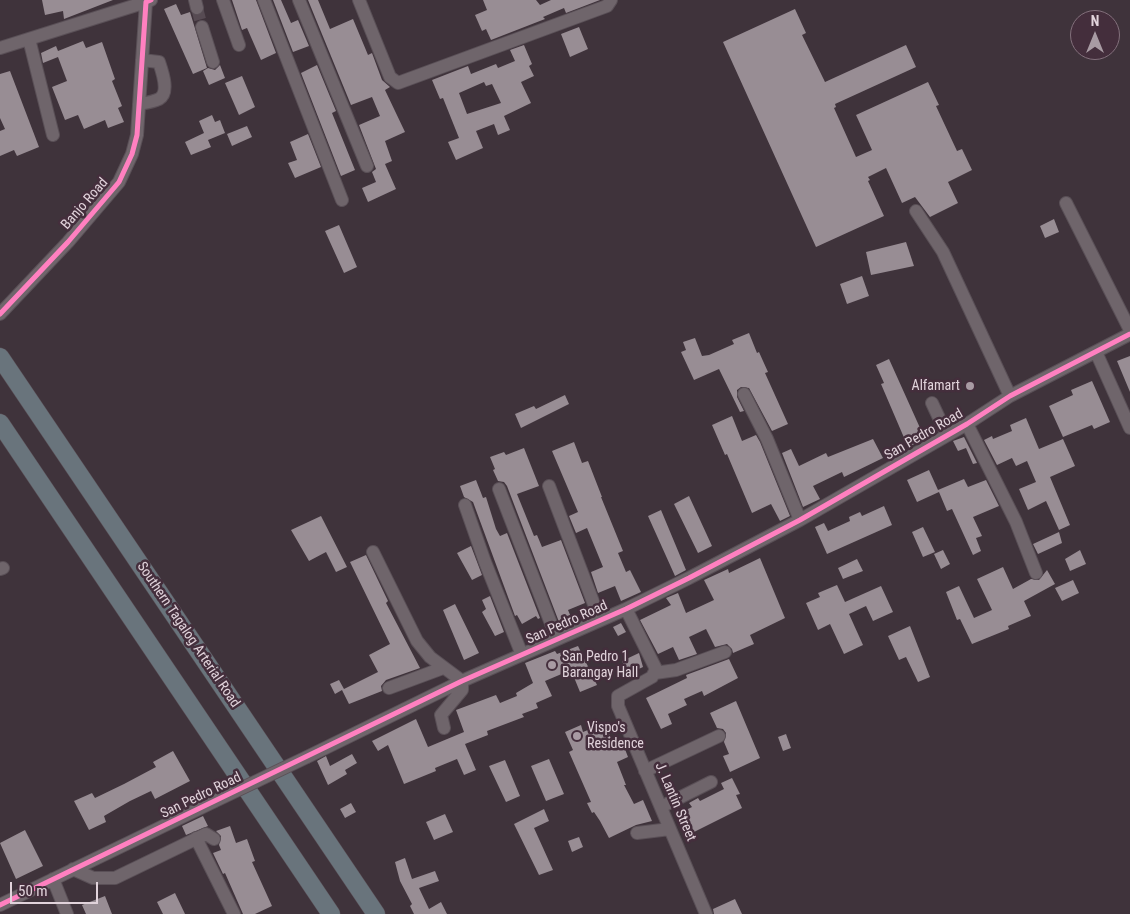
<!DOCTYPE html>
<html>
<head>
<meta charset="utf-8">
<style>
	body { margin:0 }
	#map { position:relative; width:1130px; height:914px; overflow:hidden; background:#3f333b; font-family:"Roboto Condensed",sans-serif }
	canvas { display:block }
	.north { position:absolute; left:1070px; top:10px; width:50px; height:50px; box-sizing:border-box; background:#442e3c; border:1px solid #83707c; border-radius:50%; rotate:0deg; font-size:14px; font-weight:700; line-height:20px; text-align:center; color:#e1d3db }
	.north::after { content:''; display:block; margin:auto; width:18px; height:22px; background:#a89ba3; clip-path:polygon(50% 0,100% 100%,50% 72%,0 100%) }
	.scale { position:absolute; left:10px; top:882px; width:88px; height:22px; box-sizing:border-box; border:2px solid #e1d3db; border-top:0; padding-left:6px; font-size:15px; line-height:18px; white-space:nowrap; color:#e1d3db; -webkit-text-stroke:4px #442e3c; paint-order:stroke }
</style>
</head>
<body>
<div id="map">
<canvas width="1130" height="914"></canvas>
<div class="north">N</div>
<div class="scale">50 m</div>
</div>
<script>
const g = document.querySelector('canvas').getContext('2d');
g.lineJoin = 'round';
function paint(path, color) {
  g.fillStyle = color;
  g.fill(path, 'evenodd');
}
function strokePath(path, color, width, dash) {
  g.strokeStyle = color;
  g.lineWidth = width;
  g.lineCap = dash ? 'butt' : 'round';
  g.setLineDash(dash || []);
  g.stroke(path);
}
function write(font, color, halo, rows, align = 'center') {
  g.font = font + ' "Roboto Condensed",sans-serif';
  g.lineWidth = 5;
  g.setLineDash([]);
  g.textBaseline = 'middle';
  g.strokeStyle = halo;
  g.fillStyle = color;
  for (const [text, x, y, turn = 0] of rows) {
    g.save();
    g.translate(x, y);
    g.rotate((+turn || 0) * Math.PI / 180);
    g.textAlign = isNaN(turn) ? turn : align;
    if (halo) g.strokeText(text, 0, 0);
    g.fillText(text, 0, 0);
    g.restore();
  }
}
const building = new Path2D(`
	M42 0H113L64 19 63 11 45 15Z
	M232 0H256L276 53 261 60 247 28 242 30Z
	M273 0H281L291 23 298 20 309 46 293 52Z
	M308 0H318L330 29 353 19 368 55 372 53 382 80 390 87 385 90 405 132 385 141 392 161 385 164 396 189 368 202 362 188 376 182 372 172 376 169 359 125 380 116 372 97 351 105Z
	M483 0H536L540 5 551 0H600L566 13 564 8 543 17 545 19 491 40 486 29 482 31 475 15 487 10Z
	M176 4 181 15 190 12 207 68 193 74 164 9Z
	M795 9 806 33 802 35 825 82 906 45 916 67 835 104 836 107 834 108 856 157 872 150 856 115 928 82 939 105 936 106 957 151 962 149 972 170 948 182 958 203 930 217 915 197 902 203 886 168 868 177 870 180 868 181 884 216 816 247 723 42Z
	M579 27 588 49 570 57 561 34Z
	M83 41 86 48 102 42 115 79 112 81 122 106 118 108 124 122 108 128 105 120 84 129 78 115 65 120 52 87 67 81 58 57 43 63 41 53 56 46 58 51Z
	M524 45 532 64 529 66 534 76 521 82 531 103 504 116 510 130 498 135 494 124 476 131 483 148 456 160 448 142 459 138 443 98 440 99 432 80 468 66 471 74 496 64 498 68 515 61 510 50ZM484 82 486 86 492 84 501 103 467 114 459 93Z
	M220 65 225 78 209 85 203 71 208 68 215 70Z
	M317 65 336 111 332 113 355 170 341 176 301 73Z
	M10 71 39 147 17 156 14 150 0 156V131L5 129 0 118V74Z
	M242 76 255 107 239 115 225 83Z
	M212 115 215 122 220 120 225 133 208 140 211 147 191 155 185 142 204 133 199 121Z
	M247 126 252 137 232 146 227 134Z
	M308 134 321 167 295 178 288 163 297 160 290 142Z
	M1054 219 1059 232 1045 238 1040 226Z
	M339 225 357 267 344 273 325 231Z
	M906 242 914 266 871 275 866 252Z
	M862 276 869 296 847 304 840 284Z
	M749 333 757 353 759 352 763 361 768 372 765 373 788 424 772 431 749 388 741 387 737 390V397L744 411 740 412 719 369 694 380 681 352 686 350 683 342 695 338 702 356 709 355 734 344 732 340Z
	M1130 356V392L1117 361Z
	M889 359 925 439 908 447 881 384 884 383 876 365Z
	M1092 381 1110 422 1094 429 1092 425 1063 437 1049 406 1073 395 1071 390Z
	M565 395 569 404 521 428 515 414 534 406 536 409Z
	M732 416 742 441 756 435 760 442 790 516 780 521 771 504 752 513 727 454 725 455 712 425Z
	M1026 418 1039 449 1063 439 1075 466 1050 477 1070 525 1059 530 1046 501 1028 510 1019 489 1036 482 1027 461 1016 466 1012 458 997 465 984 440 992 436 993 439 1012 431 1010 425Z
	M964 437 977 463 973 464 966 448 958 451 953 441Z
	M873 439 883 458 844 477 842 472 813 486 820 499 803 507 782 453 791 449 799 466 826 453 828 457Z
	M574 442 582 463 588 461 602 497H601L623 551 618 553 626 572 630 570 641 592 621 601 615 586 598 593 591 572 603 567 587 528 576 533 569 516 578 512 552 451Z
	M524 448 539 486 517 494 534 536 537 535 542 547 561 540 585 603 568 610 571 617 559 622 507 486 504 482 498 481 493 470 495 469 490 457 504 452 506 455Z
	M929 470 938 490 964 479 968 487 986 480 999 506 973 517 982 536 976 538 981 551 973 555 952 509 947 511 939 492 917 502 907 480Z
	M476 480 483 498 486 497 496 529 500 536 507 533 540 618 538 619 536 616 522 624 517 615 515 616 473 502 464 497 460 486Z
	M689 496 712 546 698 553 674 504Z
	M884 506 892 525 827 554 815 527 824 523 828 531 850 521 849 517 860 512 862 516Z
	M661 510 686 570 675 576 648 516Z
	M321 516 347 567 336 572 326 552 309 561 291 530Z
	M923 527 935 552 923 557 912 532Z
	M1059 532 1062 543 1038 554 1033 544Z
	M471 546 482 575 472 580 457 553Z
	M943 550 950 564 941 569 934 554Z
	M1080 550 1086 564 1070 571 1065 559Z
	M366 555 388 601 386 603 420 668 386 680 381 686 382 691 349 704 342 690 335 694 330 684 339 680 344 689 378 672 369 655 390 644 350 562Z
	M760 558 785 618 750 635 754 644 733 653 732 649 727 644 715 647 706 629 689 637 697 654 679 660 673 647 658 654 640 620 671 605 666 598 678 593 686 613 714 600 704 580 728 569 729 573Z
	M857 559 863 571 843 579 838 568Z
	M1003 567 1013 589 1031 579 1039 580 1047 570 1055 584 1024 601 1031 616 1008 626 1009 629 972 644 960 619 957 620 946 592 959 586 974 618 992 610 977 579Z
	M1073 580 1079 593 1062 601 1055 588Z
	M837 585 845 602 881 586 893 612 873 621 866 606 849 614 863 645 844 654 830 624 818 630 806 603 820 597 818 593Z
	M490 596 504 632 495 636 482 612 486 609 482 600Z
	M455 604 479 653 464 660 443 610Z
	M621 623 626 632 618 636 613 627Z
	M910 626 930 677 918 682 906 657 899 660 888 636Z
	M578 646 597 685 580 692 571 670 545 681 552 696 536 703 538 708 522 714 524 717 487 731 488 735 465 744 476 770 464 775 457 759 435 768 436 771 404 784 388 745 378 751 372 741 416 719 428 747 464 732 456 710 496 695 500 703 517 696 516 693 533 683 525 663 555 651 557 654Z
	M639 653 643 667 628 674 622 661Z
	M729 659 738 678 704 696 702 691 684 699 687 705 668 714 672 724 661 729 646 698 687 678 686 675Z
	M736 701 760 758 730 772 723 756 729 754 724 742 726 733 723 729 717 728 710 713Z
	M605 723 615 748 623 744 628 757 617 762 626 785H624L634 804 643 800 652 821 636 825 609 838 600 821 594 812 592 813 587 803 591 802 569 752 573 750 565 732 581 725 583 732Z
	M786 734 791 748 783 751 778 737Z
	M173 751 190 781 155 799 151 791 130 801 104 816 106 822 89 830 74 801 92 793 95 798 124 784 156 767 153 762Z
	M352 754 357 763 345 770 347 774 328 785 317 761 326 756 330 766Z
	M549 759 564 794 546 801 531 766Z
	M505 760 520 796 506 802 489 766Z
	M732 778 740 794 736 795 742 808 694 832 684 811 692 807 689 803 698 798 700 801 724 789 721 783Z
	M351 803 356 812 345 818 340 809Z
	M544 809 549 821 534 828 553 870 539 875 514 824Z
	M445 814 453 832 434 840 426 822Z
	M203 816 208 826 186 835 182 826Z
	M230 826 236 843 247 839 255 861 252 862 272 906 255 914H243L225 873 223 874 213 853 221 850 219 845 221 836 216 831Z
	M25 830 43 866 16 879 0 843Z
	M579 837 583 847 572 852 568 841Z
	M405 858 412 879 435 871 439 881 419 888 429 909 441 902 447 914H414L410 906 412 904 400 881 395 862Z
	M175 893 185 914H163L157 902Z
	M105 896 112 914H86L82 905Z
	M735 899 742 914H714L713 909Z`);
const minorTunnel = new Path2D(`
	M197 8 202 27`);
const minor = new Path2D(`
	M195 0 197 8
	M223 0 239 45
	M264 0 342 200
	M299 0 367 166
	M359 0 390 77 398 83 607 6 611 0
	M202 27 213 62
	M29 39 53 135
	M0 48 146 2
	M139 104C145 103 153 102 159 99 170 93 162 71 159 62L142 60
	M1066 203 1130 330
	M916 211 943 252 1010 396
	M0 314 68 242 119 182 132 154 137 135 146 2 151 0
	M1096 352 1130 428
	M744 394 767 439 800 520
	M932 403 947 435
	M967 424 1016 522 1036 573
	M549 486 600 620
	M499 489 557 639
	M465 505 485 562 522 655
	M373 552 417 641 430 657 462 681V690L441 715 444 728
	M0 569 3 568
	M626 609 656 669 652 677 618 696V706L706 914
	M655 673 676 670 725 652
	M389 688 443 668
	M307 757 462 681 626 609 689 578 800 520 967 424 1010 396 1130 334
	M645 771 719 736
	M661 807 711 782
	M637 833 670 829
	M196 838 234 914
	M73 869 93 878H115L206 834 214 839
	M53 879 67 914
	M0 905 213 802`);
const highway = new Path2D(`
	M0 357 376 914
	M0 423 331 914`);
const minorBridge = new Path2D(`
	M213 802 307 757`);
const cycleway = new Path2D(`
	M0 314 68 242 119 182 132 154 137 135 146 2 151 0
	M0 905 462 681 626 609 689 578 800 520 967 424 1010 396 1130 334`);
const markers = [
	[970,386,5,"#a89ba3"],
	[552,665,5,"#a89ba3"],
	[577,736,5,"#a89ba3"]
];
const streetNames = [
	["Banjo Road",85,204,-49],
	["San Pedro Road",924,435,-30],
	["San Pedro Road",567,623,-24],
	["Southern Tagalog Arterial Road",188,635,56],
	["San Pedro Road",201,796,-26],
	["J. Lantin Street",675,802,67]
];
const poiNames = [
	["Alfamart",960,386,"right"],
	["San Pedro 1",562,657],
	["Barangay Hall",562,673],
	["Vispo's",587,728],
	["Residence",587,744]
];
paint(building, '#988d94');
strokePath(minorTunnel, '#574b53', 12, [12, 6]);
strokePath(minor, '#5a5057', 14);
strokePath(highway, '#5a5057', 19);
strokePath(minor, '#6f656b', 12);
strokePath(highway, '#69747c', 18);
strokePath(minorBridge, '#5a5057', 14, []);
strokePath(minorBridge, '#6f656b', 12);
strokePath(cycleway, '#ff80c0', 5);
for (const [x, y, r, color] of markers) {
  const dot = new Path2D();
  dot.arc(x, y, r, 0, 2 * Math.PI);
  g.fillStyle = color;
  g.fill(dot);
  strokePath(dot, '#442e3c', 2);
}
write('14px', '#e1d3db', '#442e3c', streetNames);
write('14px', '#e1d3db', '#442e3c', poiNames, 'left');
</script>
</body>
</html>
